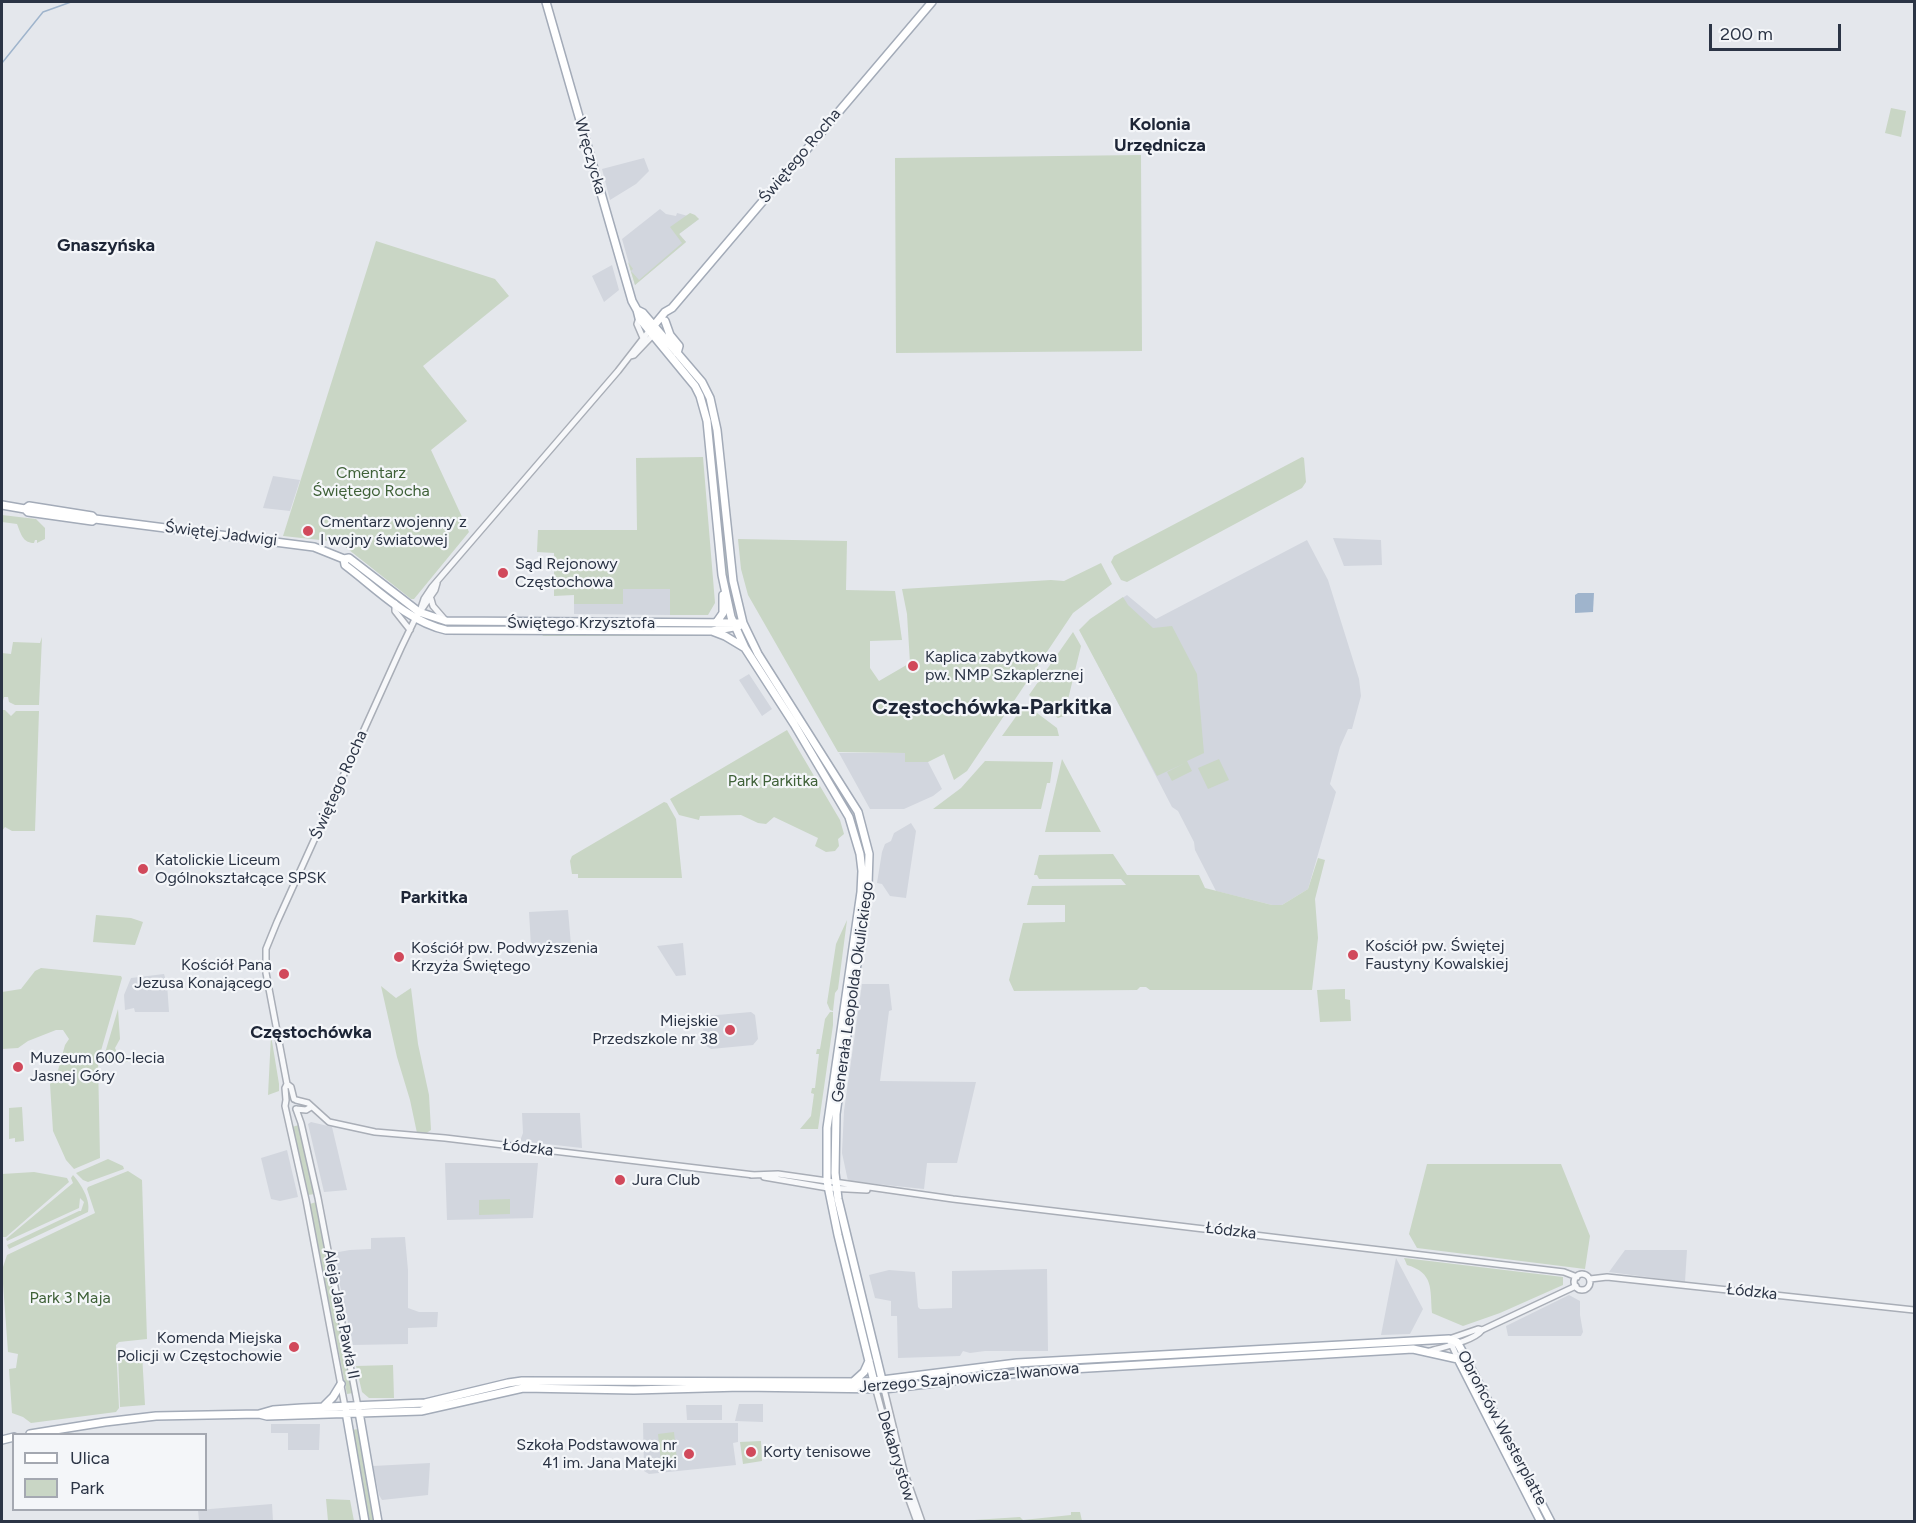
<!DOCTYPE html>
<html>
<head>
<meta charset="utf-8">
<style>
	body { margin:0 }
	#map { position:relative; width:1916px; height:1523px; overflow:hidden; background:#e4e7ec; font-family:Figtree,sans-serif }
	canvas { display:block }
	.frame { position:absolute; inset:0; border:3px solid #2b3445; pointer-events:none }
	.legend { position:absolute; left:12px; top:1433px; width:195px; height:78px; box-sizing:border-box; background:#f4f6f9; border:2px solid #a4a8b1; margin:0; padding:8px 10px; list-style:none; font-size:18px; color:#2b3445 }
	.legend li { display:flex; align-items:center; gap:12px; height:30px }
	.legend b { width:30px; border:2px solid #a4a8b1 }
	.scale { position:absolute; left:1709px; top:24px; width:132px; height:27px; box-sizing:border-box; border:3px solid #2b3445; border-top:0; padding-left:8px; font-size:18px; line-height:21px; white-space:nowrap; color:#2b3445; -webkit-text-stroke:4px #f4f6f9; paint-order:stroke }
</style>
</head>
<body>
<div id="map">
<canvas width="1916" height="1523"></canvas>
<div class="frame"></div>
<ul class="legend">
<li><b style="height:8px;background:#fff"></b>Ulica</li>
<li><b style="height:16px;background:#c9d6c5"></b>Park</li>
</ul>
<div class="scale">200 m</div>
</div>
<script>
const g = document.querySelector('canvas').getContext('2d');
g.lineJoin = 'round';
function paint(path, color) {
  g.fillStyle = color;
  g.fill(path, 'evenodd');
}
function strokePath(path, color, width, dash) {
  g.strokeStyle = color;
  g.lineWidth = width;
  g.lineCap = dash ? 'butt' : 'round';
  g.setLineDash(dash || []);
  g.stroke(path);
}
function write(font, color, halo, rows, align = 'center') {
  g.font = font + ' Figtree,sans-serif';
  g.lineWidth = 4.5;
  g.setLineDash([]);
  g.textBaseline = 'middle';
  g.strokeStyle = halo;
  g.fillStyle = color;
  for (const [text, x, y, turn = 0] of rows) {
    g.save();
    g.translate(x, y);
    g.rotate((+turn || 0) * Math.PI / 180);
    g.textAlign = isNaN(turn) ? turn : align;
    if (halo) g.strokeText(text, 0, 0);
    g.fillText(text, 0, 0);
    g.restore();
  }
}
const built = new Path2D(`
	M644 158 649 171 636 184 610 200 602 169Z
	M660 209 666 214 676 216 677 213 699 219 679 234 686 242 635 285 622 239Z
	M612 265 619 290 604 302 592 276Z
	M273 476 300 480 290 511 263 508Z
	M1333 538 1381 540 1382 565 1344 566Z
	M1307 540 1328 580 1359 679 1361 696 1352 729H1348L1340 747 1330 784 1336 792 1308 889 1282 905H1272L1216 891 1195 850 1194 842 1178 811 1172 807 1080 630 1092 618 1127 595 1156 619Z
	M623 589H670V615L574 614V604H623Z
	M749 674 772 709 762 716 739 680Z
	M839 753H905V762H928L942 789 933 796 904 809H870Z
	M911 823 916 831 906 898 890 896 882 884 877 883 882 852 885 844 891 841 894 833Z
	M568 910 571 945 531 946 529 912Z
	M683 943 686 975 676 976 657 946Z
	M164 974 167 984 169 1012H135L134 1008 125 1010 124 995 131 978Z
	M862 984H889L892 1010 889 1011 880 1081 976 1082 957 1163H927L924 1189 848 1181 842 1153 844 1111Z
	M751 1012 755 1015 758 1039 753 1045 711 1049 705 1045 702 1021 706 1016Z
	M522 1113H580L582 1148 520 1141 523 1133Z
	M311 1122 332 1127 347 1190 324 1192 308 1124Z
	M287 1150 298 1197 280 1201 271 1199 261 1158Z
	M445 1163H538L533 1218 447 1220Z
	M405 1237 408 1270V1308L419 1312H438L437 1327 408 1328V1344L353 1345 333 1253 350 1250 371 1249V1238Z
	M1625 1250H1687L1685 1282 1609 1272Z
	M1396 1258 1423 1309 1410 1334 1381 1335Z
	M1047 1269 1048 1351H985L970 1353 963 1351 960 1356 898 1358 897 1316H891V1301L875 1298 869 1275 889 1270 915 1272 918 1307 920 1309H926L952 1308V1271Z
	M1569 1295 1580 1301V1315L1583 1332 1581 1336H1508L1506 1326Z
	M739 1404H763V1422L735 1421Z
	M686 1405H722V1420H687Z
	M643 1423H738V1442L733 1443 736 1465 649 1474 644 1471Z
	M271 1424H320L319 1450H288V1433H271Z
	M430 1463 428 1495 382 1500 379 1495 373 1466Z
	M272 1504 273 1521H199L198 1510Z`);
const green = new Path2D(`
	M1891 108 1906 111 1901 137 1885 133Z
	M1141 155 1142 351 896 353 895 158Z
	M690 213 695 215 699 219 679 234 686 242 635 285 628 262 633 269 631 271 639 280 682 243 670 227Z
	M376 241 495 279 509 296 423 366 467 421 431 450 469 532 414 599H411L339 542 283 536Z
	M705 397H706L712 411 729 568 735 608 732 609 726 576Z
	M703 457 715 603 708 615H670V589H623V604H574V595L554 596V553L537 552 538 530H637L636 458Z
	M1302 457 1304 458 1306 482 1302 488 1127 582 1121 580 1111 562 1114 556Z
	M2 515 36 519 45 528V539L37 543V540H35L34 543C23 543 21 534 17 524L2 522Z
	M738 539 847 541 846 590 895 591 902 640 870 641V668L879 681 910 663 907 614 902 589 1051 580 1064 581 1101 563 1112 584 1073 613 967 771 954 780 944 754 928 762H905V753L838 752 748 595 741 569Z
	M1123 597 1128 605 1153 628 1172 626 1197 674 1204 753 1187 761 1192 771 1172 781 1167 772 1185 763 1157 776 1079 630 1090 619Z
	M1073 632 1081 646 1064 716 1058 718 1029 695Z
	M545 634 704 635 715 636H542Z
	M42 637 39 705H15L9 702 8 697H4L2 704V653L11 654 13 642 40 643Z
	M1025 704 1057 728 1059 736H1002Z
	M2 710H5L11 716 16 711H39L35 831H12L5 827 2 831Z
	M787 730 840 820 844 834 838 839 839 846 835 851 826 852 815 846 818 838 774 817 766 824 758 823 741 815 700 816 699 820 679 815 670 799Z
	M1062 759 1101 832H1045Z
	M1219 759 1229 780 1208 789 1198 768Z
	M985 761 1053 762 1050 783H1047L1041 809H933L961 788Z
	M664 802 667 803 676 819 682 878H578V874H572L570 861 572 856Z
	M1113 854 1127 875H1199L1205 888 1272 905H1282L1308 889 1318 858 1325 860 1315 899 1318 938 1312 990H1150L1146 987H1140L1137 990 1014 991 1009 980 1023 923 1065 922V905H1027L1032 886 1126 885 1121 879H1039L1037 875H1034L1039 855Z
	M96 915 131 918 143 922 135 945 93 942Z
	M847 920 838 989 835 993 833 1011 830 1010 827 1003 836 944Z
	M41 968 121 976 122 978 98 1061 100 1158 74 1169 66 1160 53 1131 50 1084 51 1078 57 1074 65 1045 69 1039 63 1030H56L28 1041 18 1048 2 1049V992L21 989 35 971Z
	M381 986 396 998 411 988 418 1044 429 1095 431 1130 425 1134 417 1133 410 1100 397 1057Z
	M1345 989V999L1350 1000 1351 1021 1320 1022 1317 990Z
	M118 1009 120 1039 115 1048 117 1053 124 1054 128 1057V1062L102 1063Z
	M830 1012H833V1025L818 1129H800L811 1116 814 1094 811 1093 812 1088H815L819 1054H816L817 1049H820L825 1019Z
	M271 1035 279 1084V1091L268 1095Z
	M22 1107 24 1141 15 1142V1138L9 1139V1108Z
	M299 1125 315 1194 308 1195 292 1127Z
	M108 1159 123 1166 124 1169 88 1182 83 1180 76 1173Z
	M1427 1164H1561L1590 1236 1585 1269 1417 1248 1409 1234Z
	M128 1171 142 1180 147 1339 119 1342 116 1345 119 1408 116 1412 31 1423 23 1417 12 1413 9 1369 16 1368 18 1354 8 1352 2 1270 7 1255 95 1213 87 1189 88 1187Z
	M34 1172 67 1178 69 1182 6 1237H2V1174Z
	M73 1175C81 1184 91 1200 88 1212L9 1249 7 1245 79 1211H81L84 1202 80 1198 79 1208 7 1241 6 1239 73 1183 71 1178Z
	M510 1199V1214L479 1215V1200Z
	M316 1202 353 1393 347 1394 310 1207V1204Z
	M1404 1258 1563 1277V1285L1500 1313 1463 1326 1432 1313C1430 1289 1434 1273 1407 1265Z
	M142 1354 145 1405 120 1407 118 1355Z
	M393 1365 394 1398H369L362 1392 356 1366Z
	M358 1429 373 1514 375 1521H369L352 1430Z
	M674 1432 677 1460 661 1462 658 1434Z
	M761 1441 762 1461 743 1464 740 1442Z
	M326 1499 350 1500 354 1521H328Z
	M1071 1512H1080L1082 1521H959L1020 1517 1023 1520 1071 1515Z`);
const water = new Path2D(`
	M1578 593H1594L1593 612 1575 613V595Z`);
const stream = new Path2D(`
	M2 63 43 12 71 2`);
const minor = new Path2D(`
	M639 318 637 324 643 338
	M630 356 634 355 653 335
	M431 599 433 606 446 621
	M395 603V611L410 630
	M420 611 424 599 432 587 618 371 649 331
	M287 1084 291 1087 294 1099
	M286 1100 285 1088 287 1084 266 973V949L277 922 401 648 415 619 435 590 437 583
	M286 1100 285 1106 306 1200 345 1407
	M296 1100 308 1103 329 1122 375 1132 445 1138 754 1175
	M296 1109 301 1123 318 1198 358 1407
	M296 1109 306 1110 311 1107
	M751 1175 778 1174 953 1199 1564 1272 1577 1277
	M764 1177 828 1188 867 1190
	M1574 1282a8 8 0 1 1 16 0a8 8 0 1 1-16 0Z
	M1590 1279 1607 1277 1914 1310
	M1430 1351C1443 1347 1474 1341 1482 1330L1576 1286
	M1458 1359 1449 1339 1478 1329 1482 1330
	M884 1389 904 1471 922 1522
	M876 1390 896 1464 917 1522`);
const major = new Path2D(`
	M546 2 632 301 637 310 639 318 695 386 700 396 707 421 722 575 731 617 745 648 794 724 849 817 860 854 862 871 861 892 827 1128V1181L838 1235 876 1390
	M637 310 643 313 702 382 710 398 717 430 733 581 743 623 758 654 858 812 869 854 868 885 836 1114 835 1173 838 1199 883 1384
	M665 321 670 335 679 346 677 353
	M651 329 665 312 672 308 932 2
	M2 505 25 509 28 512 92 521 95 519
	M25 509 29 506 92 516 95 519 314 547 344 559 349 558 419 612 446 621 738 623
	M344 559 345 565C377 589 407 621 446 630L712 631 739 626
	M716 623 723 613V595
	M712 631 725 636 745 648
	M853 1382 864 1372 869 1361
	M323 1407 333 1397 341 1384
	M346 1412 365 1522
	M359 1412 378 1522
	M259 1414 273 1410 302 1408 425 1403 508 1383 522 1381 866 1382 1017 1363 1449 1339 1457 1342 1462 1351 1551 1522
	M30 1434 105 1422 156 1416 259 1414 267 1416 421 1411 523 1388 634 1390 741 1387 884 1389 1037 1371 1413 1349 1458 1359 1541 1522
	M2 1440 14 1437`);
const markers = [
	[308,531,6,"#d1495b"],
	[503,573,6,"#d1495b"],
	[913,666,6,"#d1495b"],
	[143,869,6,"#d1495b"],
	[1353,955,6,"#d1495b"],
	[399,957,6,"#d1495b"],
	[284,974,6,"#d1495b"],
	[730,1030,6,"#d1495b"],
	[18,1067,6,"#d1495b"],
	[620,1180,6,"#d1495b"],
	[294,1347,6,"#d1495b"],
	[751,1452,6,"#d1495b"],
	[689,1454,6,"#d1495b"]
];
const streetNames = [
	["Wręczycka",590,156,74],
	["Świętego Rocha",800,156,-50],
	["Świętej Jadwigi",221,534,7],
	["Świętego Krzysztofa",581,623],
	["Świętego Rocha",339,785,-66],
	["Generała Leopolda Okulickiego",853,992,-82],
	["Łódzka",528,1148,7],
	["Łódzka",1231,1231,7],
	["Łódzka",1752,1292,6],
	["Aleja Jana Pawła II",341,1314,79],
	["Jerzego Szajnowicza-Iwanowa",969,1378,-5],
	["Obrońców Westerplatte",1502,1428,62],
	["Dekabrystów",896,1456,73]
];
const parkNames = [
	["Cmentarz",371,473],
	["Świętego Rocha",371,491],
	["Park Parkitka",773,781],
	["Park 3 Maja",70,1298]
];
const poiNames = [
	["Cmentarz wojenny z",320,522],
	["I wojny światowej",320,540],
	["Sąd Rejonowy",515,564],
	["Częstochowa",515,582],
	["Kaplica zabytkowa",925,657],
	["pw. NMP Szkaplerznej",925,675],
	["Katolickie Liceum",155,860],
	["Ogólnokształcące SPSK",155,878],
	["Kościół pw. Świętej",1365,946],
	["Faustyny Kowalskiej",1365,964],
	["Kościół pw. Podwyższenia",411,948],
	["Krzyża Świętego",411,966],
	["Kościół Pana",272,965,"right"],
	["Jezusa Konającego",272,983,"right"],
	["Miejskie",718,1021,"right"],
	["Przedszkole nr 38",718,1039,"right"],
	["Muzeum 600-lecia",30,1058],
	["Jasnej Góry",30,1076],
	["Jura Club",632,1180],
	["Komenda Miejska",282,1338,"right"],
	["Policji w Częstochowie",282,1356,"right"],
	["Szkoła Podstawowa nr",677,1445,"right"],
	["41 im. Jana Matejki",677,1463,"right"],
	["Korty tenisowe",763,1452]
];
const neighbourhoodNames = [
	["Kolonia",1160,125],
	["Urzędnicza",1160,146],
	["Gnaszyńska",106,246],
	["Parkitka",434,898],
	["Częstochówka",311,1033]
];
const districtNames = [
	["Częstochówka-Parkitka",992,708]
];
paint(built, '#d2d6de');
paint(green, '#c9d6c5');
paint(water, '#9fb4cc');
strokePath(stream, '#9fb4cc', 1.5);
strokePath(minor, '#a9aeb7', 8);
strokePath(major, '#a3abb8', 10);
strokePath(minor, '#f7f8fa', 5);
strokePath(major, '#fff', 7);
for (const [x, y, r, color] of markers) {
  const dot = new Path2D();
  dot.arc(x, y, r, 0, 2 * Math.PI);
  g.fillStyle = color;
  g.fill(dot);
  strokePath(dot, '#f4f6f9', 2);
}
write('16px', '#2b3445', '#f4f6f9', streetNames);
write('16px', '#3f6138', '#f4f6f9', parkNames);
write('16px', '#2b3445', '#f4f6f9', poiNames, 'left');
write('bold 18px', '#1d2536', '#f4f6f9', neighbourhoodNames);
write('bold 22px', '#1d2536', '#f4f6f9', districtNames);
</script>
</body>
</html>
